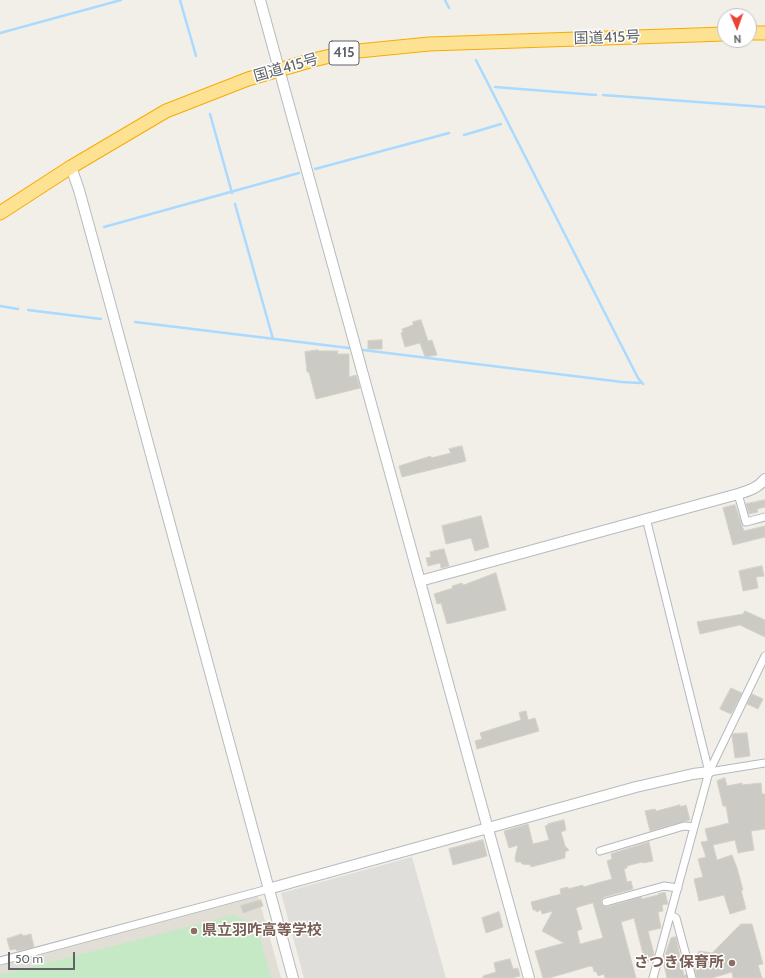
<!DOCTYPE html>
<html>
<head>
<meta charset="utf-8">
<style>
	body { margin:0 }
	#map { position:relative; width:765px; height:978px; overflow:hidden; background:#f1efe8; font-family:Cabin,sans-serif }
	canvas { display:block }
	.north { position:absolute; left:717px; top:8px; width:40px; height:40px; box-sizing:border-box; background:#fff; border:1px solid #bfc1c3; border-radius:50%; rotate:178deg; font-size:11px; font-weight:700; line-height:16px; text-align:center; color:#5f6368 }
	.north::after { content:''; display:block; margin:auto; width:14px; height:18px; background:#ea4335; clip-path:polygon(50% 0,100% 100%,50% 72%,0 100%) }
	.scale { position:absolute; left:8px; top:952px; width:67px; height:18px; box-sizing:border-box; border:2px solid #5f6368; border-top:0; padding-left:5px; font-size:12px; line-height:14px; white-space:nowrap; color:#5f6368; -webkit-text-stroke:3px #fff; paint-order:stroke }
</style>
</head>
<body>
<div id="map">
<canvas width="765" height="978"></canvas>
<div class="north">N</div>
<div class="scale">50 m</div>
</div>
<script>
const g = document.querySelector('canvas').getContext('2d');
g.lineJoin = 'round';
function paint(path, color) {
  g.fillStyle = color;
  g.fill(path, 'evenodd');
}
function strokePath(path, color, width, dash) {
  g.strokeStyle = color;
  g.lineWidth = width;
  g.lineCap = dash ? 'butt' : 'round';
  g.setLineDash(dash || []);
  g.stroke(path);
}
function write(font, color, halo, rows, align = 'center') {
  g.font = font + ' Cabin,"Noto Sans JP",sans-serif';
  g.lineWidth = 3;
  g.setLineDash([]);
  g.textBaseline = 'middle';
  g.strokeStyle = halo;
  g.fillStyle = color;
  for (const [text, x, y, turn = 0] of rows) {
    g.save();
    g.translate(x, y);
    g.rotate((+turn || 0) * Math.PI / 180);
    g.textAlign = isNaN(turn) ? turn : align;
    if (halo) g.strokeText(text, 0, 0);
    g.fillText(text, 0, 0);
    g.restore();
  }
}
const industrial = new Path2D(`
	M412 857 446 978H304L281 893Z`);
const education = new Path2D(`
	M249 896 252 898 258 896 281 978H0V964Z`);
const green = new Path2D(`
	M234 915 257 927 271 978H0V975Z`);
const stream = new Path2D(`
	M180 0 196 56
	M445 0 449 8
	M0 33 121 0
	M476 60 638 378 643 384
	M495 87 596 95
	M603 95 765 107
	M210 114 232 193
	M464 135 501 124
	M315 169 449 133
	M235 204 273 339
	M104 227 299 173
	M0 306 18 309
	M28 310 101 319
	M135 322 349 348
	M363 350 622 382 640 383`);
const building = new Path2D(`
	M421 320 428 341 432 340 437 355 425 357 420 343 405 347 401 333 403 332 402 329 413 325V322Z
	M382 340V349H368V341Z
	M318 350 319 351H338L337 354H349V377L356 375 360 388 316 399 309 372H307L305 352Z
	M462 446 466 461 402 477 399 466 431 456V458L451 453 449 449Z
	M765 500V507L757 509 758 512 749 514 746 504Z
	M735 505 744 531 765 526V537L733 545 723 508Z
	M481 516 489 547 475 551 471 538 446 544 442 526Z
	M444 549 449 566 441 568 440 563 428 566 426 558 431 557 430 552Z
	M762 566 764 576 756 577 758 588 743 591 739 571Z
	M496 573 506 610 447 624 441 603 437 604 434 594 453 588 452 586 462 583 463 585Z
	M745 611 765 620V637L740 625 700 634 697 622 743 614Z
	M731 688 742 693 731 714 720 709Z
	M752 694 763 699 758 709 747 704Z
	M526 711 528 720 535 718 539 731 477 749 475 741 482 739 480 733 521 720 519 713Z
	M747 733 750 756 735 758 732 736 733 734Z
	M725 778 727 786 742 783V785L761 783 762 794H765V829L751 831 754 850 738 853 735 840 713 845 717 860 732 855 737 868 743 890H741L746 909 730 914 724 895 699 901 694 879 703 877 698 859 706 857 701 842 708 841 705 829 729 823 726 806H723L717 781Z
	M680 805V807L686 805 690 820 650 831 645 811 655 809 656 811Z
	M564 820 566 830 561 832 565 846 569 850 565 852V858L531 867V865L522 864 521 862H516L515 858 518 845 509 848 504 831 528 824 533 844 549 840 545 826 548 825V824Z
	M483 840 487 856 453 865 449 849Z
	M649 842 653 861 643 863 642 862 627 866V868L624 869 627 882 631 881 633 889 604 897 602 899 601 903 603 906 607 907 641 897 642 899 658 895V894L665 892 668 904 662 905 663 911 658 912 661 928 648 931 654 954 653 960 645 962 634 918 621 922 636 978H605L604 974 598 976 596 971 594 972 593 967 590 966 549 978H543L535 951 564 943 542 931 553 911 542 914 541 910 536 912V910H533L531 902 561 894 560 889 568 887V889L583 885V887L612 879 607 861 612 859 611 854ZM593 903 603 938 580 944 577 931 582 929 576 908Z
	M261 900 263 906 243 913 241 906Z
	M499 912 503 927 486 933 482 918Z
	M741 924H752L763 964 758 965 762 978H733L732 972 712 978H697L693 962 699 951 712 953Z
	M22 934 23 936 31 934 34 947 17 951 16 949 10 950 7 939Z
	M676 937 684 976 686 974 687 978H667L663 961 671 938Z
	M510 959 513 969 518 968 520 976 512 978H483V976L496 972 494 963Z`);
const street = new Path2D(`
	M738 494 746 522 765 517
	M646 518 709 772
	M709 772 765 763
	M600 851 684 826 694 827
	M606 902 664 886 678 888
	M670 915 676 918 692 978
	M0 961 268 889
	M653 978 709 772 765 656`);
const secondary = new Path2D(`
	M260 0 529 978
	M71 167 79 190 95 248 293 978
	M420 581 738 494C748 491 758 488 765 479
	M268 889 636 787 693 774 709 772`);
const highway = new Path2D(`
	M749 33H765
	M0 213 71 167 166 111 248 79 313 60 348 52 429 44 725 34`);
const markers = [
	[194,931,4,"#8d6e63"],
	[732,963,4,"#8d6e63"]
];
const shields = [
	[344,53,30]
];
const shieldNames = [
	["415",344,53]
];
const streetNames = [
	["国道415号",607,38,-2],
	["国道415号",286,68,-16]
];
const educationNames = [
	["県立羽咋高等学校",202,931],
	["さつき保育所",724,963,"right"]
];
paint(industrial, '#e0deda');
paint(education, '#e1ded6');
paint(green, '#c5e8c5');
strokePath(stream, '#aadaff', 2.5);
paint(building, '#cccac5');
strokePath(building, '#d6d1c6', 1);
strokePath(street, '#b5b8bc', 9);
strokePath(secondary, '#b6babf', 12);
strokePath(highway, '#f9ab00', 15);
strokePath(street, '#fff', 7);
strokePath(secondary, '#fff', 10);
strokePath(highway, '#fde293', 13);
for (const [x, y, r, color] of markers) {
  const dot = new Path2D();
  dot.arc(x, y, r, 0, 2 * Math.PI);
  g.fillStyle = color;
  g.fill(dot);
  strokePath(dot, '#fff', 1.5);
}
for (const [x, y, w] of shields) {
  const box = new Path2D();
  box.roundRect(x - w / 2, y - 12, w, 24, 3);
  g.fillStyle = '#fff';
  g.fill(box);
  strokePath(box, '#5f6368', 1);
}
write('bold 14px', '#5f6368', null, shieldNames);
write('15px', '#5f6368', '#fff', streetNames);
write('bold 15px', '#785e54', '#fff', educationNames, 'left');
</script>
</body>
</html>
